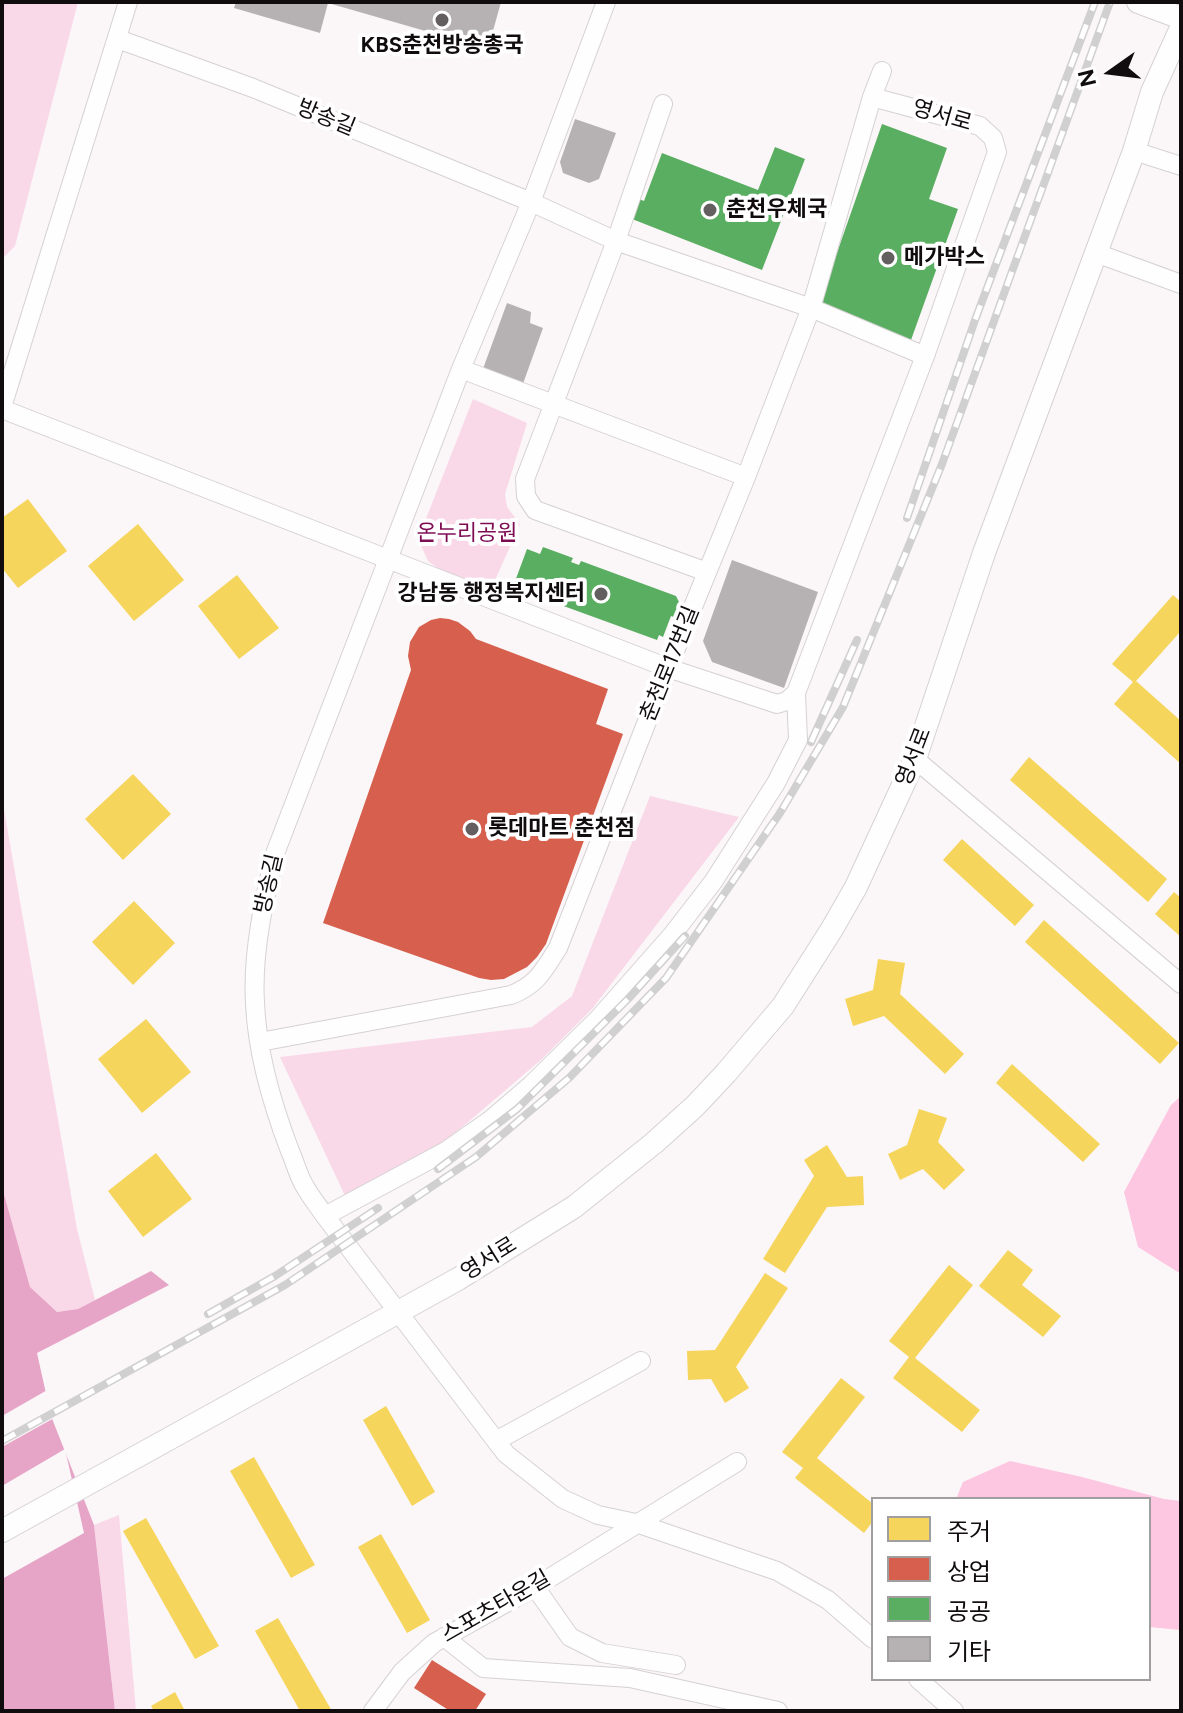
<!DOCTYPE html>
<html>
<head>
<meta charset="utf-8">
<style>
	body { margin:0 }
	#map { position:relative; width:1183px; height:1713px; overflow:hidden; background:#fbf6f8; font-family:Figtree,"Noto Sans KR",sans-serif }
	canvas { display:block }
	.frame { position:absolute; inset:0; border:4px solid #110d0f; pointer-events:none }
	.legend { position:absolute; left:871px; top:1497px; width:280px; height:184px; box-sizing:border-box; background:#fff; border:2px solid #a09e9f; margin:0; padding:10px 14px; list-style:none; font-size:24px; color:#110d0f }
	.legend li { display:flex; align-items:center; gap:16px; height:40px }
	.legend b { width:40px; border:2px solid #a09e9f }
	.north { position:absolute; left:1071px; top:32px; width:80px; height:80px; -webkit-text-stroke:6px #fff; paint-order:stroke; rotate:256deg; font-size:22px; font-weight:700; line-height:32px; text-align:center; color:#110d0f }
	.north::after { content:''; display:block; margin:auto; width:28px; height:36px; background:#110d0f; clip-path:polygon(50% 0,100% 100%,50% 72%,0 100%) }
</style>
</head>
<body>
<div id="map">
<canvas width="1183" height="1713"></canvas>
<div class="frame"></div>
<ul class="legend">
<li><b style="height:22px;background:#f6d55c"></b>주거</li>
<li><b style="height:22px;background:#d6604d"></b>상업</li>
<li><b style="height:22px;background:#5aae61"></b>공공</li>
<li><b style="height:22px;background:#b6b2b4"></b>기타</li>
</ul>
<div class="north">N</div>
</div>
<script>
const g = document.querySelector('canvas').getContext('2d');
g.lineJoin = 'round';
function paint(path, color) {
  g.fillStyle = color;
  g.fill(path, 'evenodd');
}
function strokePath(path, color, width, dash) {
  g.strokeStyle = color;
  g.lineWidth = width;
  g.lineCap = dash ? 'butt' : 'round';
  g.setLineDash(dash || []);
  g.stroke(path);
}
function write(font, color, halo, rows, align = 'center') {
  g.font = font + ' Figtree,"Noto Sans KR",sans-serif';
  g.lineWidth = 8;
  g.setLineDash([]);
  g.textBaseline = 'middle';
  g.strokeStyle = halo;
  g.fillStyle = color;
  for (const [text, x, y, turn = 0] of rows) {
    g.save();
    g.translate(x, y);
    g.rotate((+turn || 0) * Math.PI / 180);
    g.textAlign = isNaN(turn) ? turn : align;
    if (halo) g.strokeText(text, 0, 0);
    g.fillText(text, 0, 0);
    g.restore();
  }
}
const green = new Path2D(`
	M2 2H78L15 246 2 259Z
	M473 399 527 423 505 494 507 507 520 524 492 587 447 575 428 561 418 539Z
	M650 796 739 817 592 1009 542 1059 467 1123 401 1175 347 1200 280 1057 532 1027 572 996Z
	M2 798 77 1229 95 1300 78 1309 57 1312 30 1287 2 1187Z
	M119 1515 136 1711H115L94 1525Z`);
const forest = new Path2D(`
	M1181 1096V1274L1138 1247 1124 1192 1171 1105Z
	M1010 1461 1082 1477 1164 1499 1181 1501V1630L1149 1627V1499H956L963 1482Z`);
const water = new Path2D(`
	M2 1187 30 1287 57 1312 78 1309 151 1271 169 1285 37 1353 51 1416 94 1525 115 1711H2Z`);
const pier = new Path2D(`
	M49 1389 56 1417 2 1447V1416Z
	M65 1449 84 1533 2 1579V1486Z`);
const homes = new Path2D(`
	M28 499 67 551 18 588 2 568V518Z
	M138 524 184 580 134 621 88 566Z
	M237 575 279 628 239 659 198 606Z
	M1173 595 1181 602V631L1136 681 1181 721V764L1114 704 1133 682 1112 664Z
	M1029 757 1167 879 1148 902 1010 780Z
	M133 774 171 814 123 860 85 819Z
	M962 839 1034 905 1015 926 943 860Z
	M1174 892 1181 898V937L1155 914Z
	M134 901 175 943 133 985 92 942Z
	M1044 920 1179 1043 1160 1064 1025 942Z
	M878 959 905 963 900 994 964 1054 945 1074 884 1016 853 1026 845 999 873 990Z
	M146 1019 191 1072 142 1113 98 1059Z
	M1012 1064 1100 1144 1083 1162 996 1083Z
	M919 1109 947 1118 938 1142 965 1170 944 1190 923 1169 900 1180 888 1154 907 1145Z
	M827 1145 847 1177 863 1176 864 1205 827 1207 785 1273 763 1259 814 1176 804 1160Z
	M156 1153 192 1199 143 1237 108 1191Z
	M1008 1250 1033 1270 1022 1285 1061 1316 1043 1337 979 1286Z
	M949 1265 973 1285 915 1358 980 1410 962 1432 893 1378 909 1357 889 1341Z
	M765 1273 788 1288 736 1367 749 1388 725 1403 711 1379 688 1380 687 1351 715 1350Z
	M841 1378 865 1397 817 1458 873 1504V1521L864 1533 795 1478 803 1468 782 1452Z
	M386 1406 435 1492 412 1506 363 1420Z
	M254 1457 315 1565 291 1578 230 1471Z
	M146 1518 219 1646 195 1659 123 1531Z
	M381 1534 430 1620 407 1633 358 1547Z
	M278 1618 332 1711H300L255 1631Z
	M175 1692 185 1711H154L151 1706Z`);
const shops = new Path2D(`
	M440 618 449 619 458 622 470 631 476 639 608 689 596 724 623 734 546 944 537 957 527 967 504 979 491 980 479 978 323 923 411 670 408 656 410 642 419 627 431 620Z
	M432 1660 486 1694 475 1711H450L414 1688Z`);
const public = new Path2D(`
	M882 124 947 148 929 199 958 209 911 340 818 307Z
	M775 147 805 159 762 270 632 219 639 199 644 201 662 153 758 190Z
	M543 547 573 558 571 562 579 565 581 561 676 596 680 604 676 618 671 616 663 637 659 635 657 640 525 592 526 589 514 584 527 549 540 554Z`);
const building = new Path2D(`
	M236 2H501L488 49 328 3 320 33 234 8Z
	M575 119 616 133 599 179 589 183 563 173 560 162Z
	M507 303 531 312 530 323 543 328 520 392 480 377Z
	M732 560 818 592 784 688 712 662 703 641Z`);
const minor = new Path2D(`
	M606 2 531 202 461 369 276 851C264 900 252 952 255 1003 257 1054 272 1104 290 1151 295 1162 298 1175 304 1185 310 1196 318 1206 325 1216L506 1454 563 1499 598 1515 636 1523 777 1571 828 1600 873 1639
	M118 39 253 88 531 202 616 241 811 308 925 356
	M663 104 616 241 525 479 526 496 535 510 707 572
	M1134 151 1181 166
	M1096 253 1181 284
	M461 369 746 477
	M2 407 128 2
	M2 409 668 668 777 704 787 701 796 693 925 356 997 152 993 138 980 126 872 97
	M915 759 1181 984
	M260 1042 511 995C537 985 544 970 558 948L668 668 746 477 811 308 872 97 882 71
	M325 1216 446 1151 489 1121 531 1085 598 1019 672 935 713 882 776 783 798 740 796 693
	M496 1441 641 1361
	M535 1587 570 1637 602 1653 676 1665
	M444 1637 483 1668 630 1678 778 1711
	M918 1679 954 1711
	M373 1711 402 1672 434 1643 535 1587 737 1462`);
const tertiary = new Path2D(`
	M1138 2 1181 18
	M2 1531 458 1279 574 1207 654 1143 695 1106 726 1073 783 1006 832 929 856 887 915 759 984 553 1134 151 1152 92 1181 28`);
const rail = new Path2D(`
	M907 518 975 320 1095 2
	M811 742 857 640
	M438 1169 517 1109 628 999 685 936
	M208 1314 275 1276 378 1208
	M2 1441 285 1285 476 1157 569 1078 666 978 780 813 843 707 942 464 1110 2`);
const markers = [
	[442,20,8,"#635f61"],
	[710,210,8,"#635f61"],
	[888,258,8,"#635f61"],
	[601,594,8,"#635f61"],
	[472,829,8,"#635f61"]
];
const poiNames = [
	["KBS춘천방송총국",442,46,"center"],
	["춘천우체국",726,210],
	["메가박스",904,258],
	["강남동 행정복지센터",585,594,"right"],
	["롯데마트 춘천점",488,829]
];
const streetNames = [
	["영서로",942,116,16],
	["방송길",326,118,22],
	["춘천로17번길",670,664,-68],
	["영서로",914,757,-69],
	["방송길",269,884,-77],
	["영서로",489,1259,-32],
	["스포츠타운길",496,1607,-30]
];
const parkNames = [
	["온누리공원",467,534]
];
paint(green, '#f9d8e8');
paint(forest, '#fdc6e1');
paint(water, '#e6a4c6');
paint(pier, '#fbf6f8');
paint(homes, '#f6d55c');
paint(shops, '#d6604d');
paint(public, '#5aae61');
paint(building, '#b6b2b4');
strokePath(minor, '#d6d1d3', 20);
strokePath(tertiary, '#d6d1d3', 24);
strokePath(minor, '#fefefe', 18);
strokePath(tertiary, '#fefefe', 22);
strokePath(rail, '#d1d0d0', 8);
strokePath(rail, '#fff', 5, [15]);
for (const [x, y, r, color] of markers) {
  const dot = new Path2D();
  dot.arc(x, y, r, 0, 2 * Math.PI);
  g.fillStyle = color;
  g.fill(dot);
  strokePath(dot, '#fff', 3);
}
write('bold 22px', '#110d0f', '#fff', poiNames, 'left');
write('22px', '#110d0f', '#fff', streetNames);
write('22px', '#7d0c53', '#fff', parkNames);
</script>
</body>
</html>
